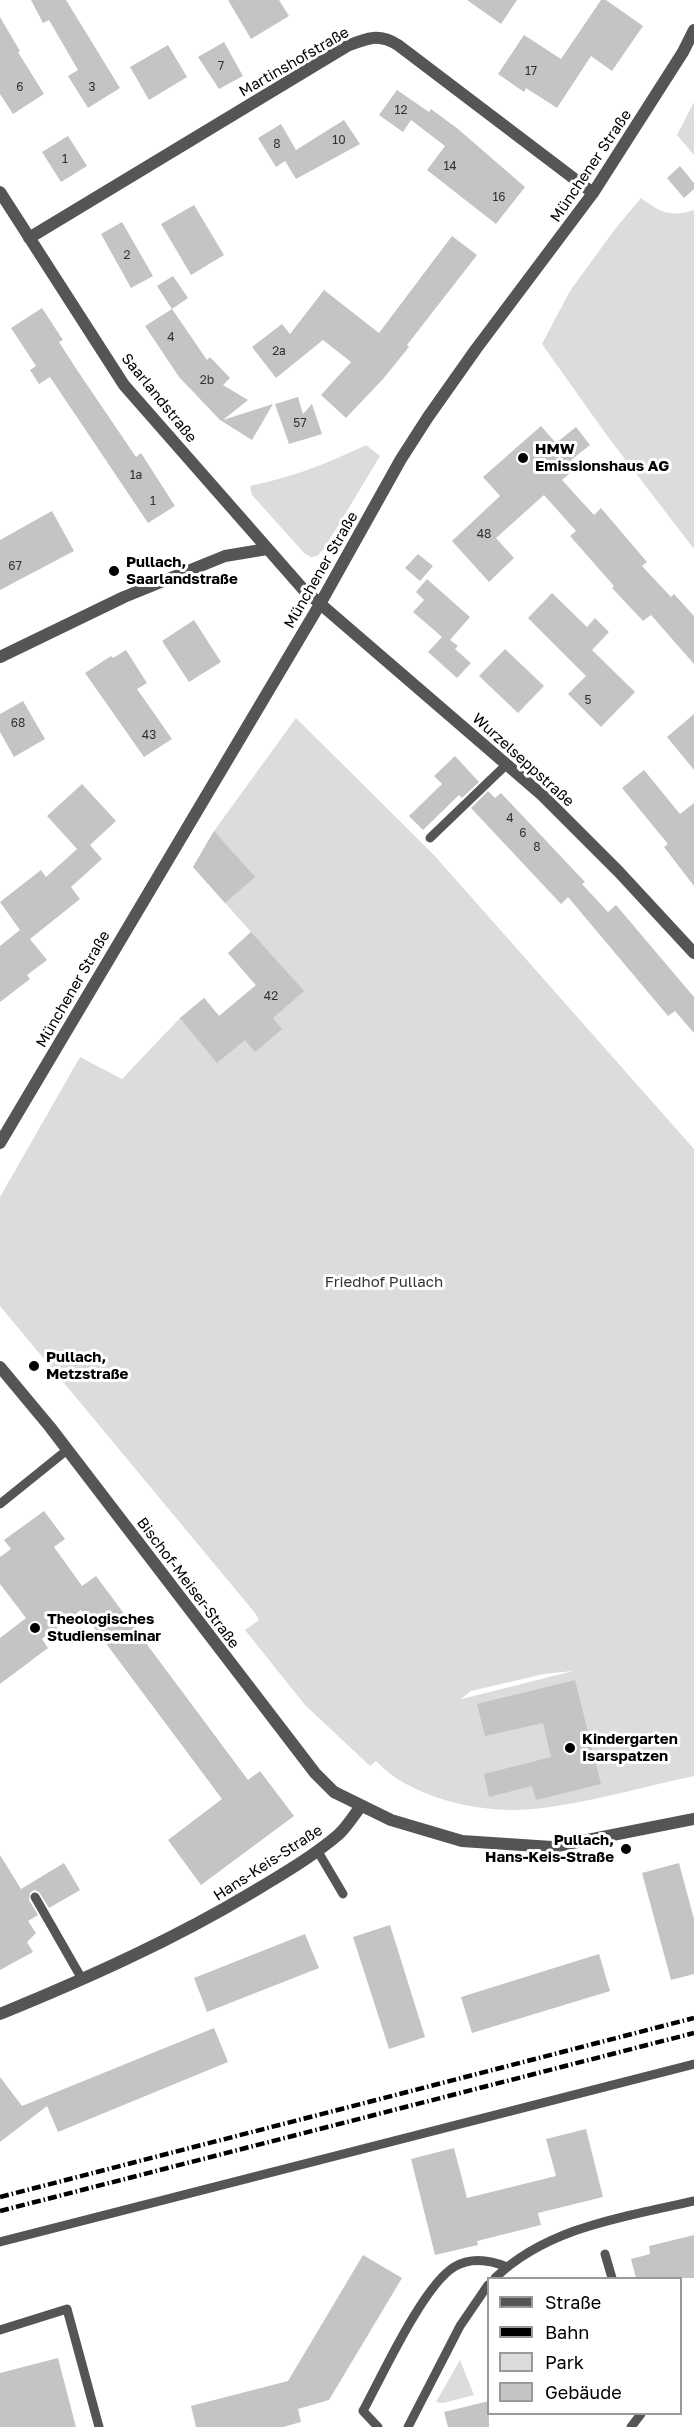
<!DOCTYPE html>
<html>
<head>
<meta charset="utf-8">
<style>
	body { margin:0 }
	#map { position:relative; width:694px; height:2427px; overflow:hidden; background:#fff; font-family:"Golos Text",sans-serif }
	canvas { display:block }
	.legend { position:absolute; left:487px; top:2277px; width:195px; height:138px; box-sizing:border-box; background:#fff; border:2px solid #999; margin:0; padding:8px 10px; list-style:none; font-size:18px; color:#000 }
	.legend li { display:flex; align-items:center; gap:12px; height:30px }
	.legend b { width:30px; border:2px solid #999 }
</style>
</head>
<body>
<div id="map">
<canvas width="694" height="2427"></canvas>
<ul class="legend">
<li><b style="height:8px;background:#555"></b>Straße</li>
<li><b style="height:8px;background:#000"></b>Bahn</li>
<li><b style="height:16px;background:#dcdcdc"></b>Park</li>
<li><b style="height:16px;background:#c4c4c4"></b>Gebäude</li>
</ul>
</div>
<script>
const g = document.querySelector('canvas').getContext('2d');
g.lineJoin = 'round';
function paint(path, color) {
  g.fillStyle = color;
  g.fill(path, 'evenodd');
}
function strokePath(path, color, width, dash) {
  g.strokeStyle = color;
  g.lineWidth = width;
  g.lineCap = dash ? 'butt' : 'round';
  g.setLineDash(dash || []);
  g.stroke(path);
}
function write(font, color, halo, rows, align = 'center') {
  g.font = font + ' "Golos Text",sans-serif';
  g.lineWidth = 6;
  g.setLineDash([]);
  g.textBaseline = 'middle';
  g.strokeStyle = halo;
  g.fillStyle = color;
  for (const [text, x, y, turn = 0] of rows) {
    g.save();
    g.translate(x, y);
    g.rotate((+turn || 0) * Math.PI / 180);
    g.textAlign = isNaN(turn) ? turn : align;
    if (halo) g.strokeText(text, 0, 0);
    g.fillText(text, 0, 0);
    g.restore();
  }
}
const green = new Path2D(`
	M694 102V155L677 135Z
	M641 198C660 212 670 218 694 210V549L608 437 542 344 570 291 615 229Z
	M366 445 380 456 324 549 317 556 311 557 304 553 252 495 250 486C295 476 324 465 366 445Z
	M296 718 434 855 694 1149V1776C642 1787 585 1804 533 1809 483 1814 411 1799 376 1761L370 1766 305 1705 245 1630 259 1620 255 1613 0 1306V1197L80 1057 122 1079 180 1018 204 998 222 1019 258 988 228 953 251 932 193 867 214 831ZM573 1671 462 1699H461L471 1691 544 1674Z
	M460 2360 474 2395 443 2403 436 2402Z`);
const building = new Path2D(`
	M31 0H66L120 88 88 108 68 76 78 70 49 20 43 23Z
	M228 0H279L289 16 251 39Z
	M467 0H517L501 24Z
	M601 0H606L643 26 612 71 591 56 557 108 526 88 524 92 498 74 524 35 561 59Z
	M0 17 20 51 18 52 44 94 13 114 0 94Z
	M224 42 243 76 219 89 198 57Z
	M168 45 187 77 149 100 130 67Z
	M397 90 429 112 431 109 458 129 525 187 496 224 427 170 445 146 411 120 403 132 379 115Z
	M344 120 360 144 296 179 285 161 276 167 258 138 281 124 296 150Z
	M68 136 87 166 61 182 42 152Z
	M680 166 694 183V189L684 198 667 178Z
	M194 205 224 255 191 275 161 224Z
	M122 222 153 276 131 288 101 234Z
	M452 236 477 255 407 345 409 347 383 379 346 418 321 395 351 362 323 340 276 378 252 347 282 324 290 334 324 290 379 333Z
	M173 276 188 298 172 309 157 286Z
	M42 308 63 340 59 342 77 370 136 457 141 453 175 506 148 523 50 377 39 384 30 370 36 366 11 328Z
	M172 309 207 360 210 357 230 378 223 385 248 400 223 420 273 404 252 440 220 420 179 377 145 326Z
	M298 397 303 414 312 404 322 434 289 444 275 404Z
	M541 426 556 443 576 427 590 445 571 460 577 467 562 480 594 515 601 508 647 562 642 566 671 597 674 594 694 616V664L651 615 643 621 612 588 614 586 570 536 576 531 544 495 496 538 514 558 489 582 452 541 500 496 483 477Z
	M52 511 74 551 0 590V540Z
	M418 554 433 566 420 581 405 568Z
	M427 579 470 617 450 640 458 646 455 649 471 663 457 678 428 652 442 637 413 612 424 600 416 592Z
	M552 593 587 627 595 618 609 632 592 650 635 692 601 727 568 694 586 676 528 618Z
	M194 620 221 662 189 682 162 641Z
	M505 649 544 686 518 713 479 676Z
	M126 650 147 683 137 689 172 739 144 757 85 673 111 656 113 658Z
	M23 701 45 739 14 757 0 732V714Z
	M694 714V770L667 737Z
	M455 756 479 782 462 798 459 795 423 830 409 816 442 784 434 776Z
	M644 770 680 814 694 803V886L664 847 668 844 622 788Z
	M82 784 116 821 90 845 102 859 71 887 80 899 30 939 47 960 27 975 30 979 0 1002V946L20 930 0 902 41 870 46 877 77 849 47 816Z
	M488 791 495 798 501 793 585 882 582 884 608 912 616 905 694 997V1033L675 1011 668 1016 568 897 561 904 471 808Z
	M214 831 255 877 225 903 193 867Z
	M251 932 304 991 273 1018 282 1029 255 1052 245 1040 217 1063 180 1018 204 998 219 1016 256 985 228 953Z
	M44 1511 65 1539 54 1547 82 1586 96 1576 248 1780 260 1771 294 1816 201 1885 168 1840 222 1799 81 1610 42 1639 48 1648 0 1684V1638L26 1618 0 1584V1557L11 1549 4 1540Z
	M575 1680 601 1784 536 1800 532 1786 489 1797 484 1774 551 1757 543 1723 485 1736 477 1704Z
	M0 1855 21 1889 64 1863 80 1890 49 1908 39 1892 34 1890 30 1893 29 1900 38 1915 28 1921 36 1933 27 1942 33 1952 0 1970Z
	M679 1863 694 1919V1974L671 1980 642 1873Z
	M390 1925 425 2037 389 2049 353 1937Z
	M305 1934 319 1968 207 2012 194 1978Z
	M599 1954 610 1991 472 2033 461 1997Z
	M214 2028 228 2062 58 2132 47 2106 0 2142V2077L22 2106Z
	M586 2129 603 2197 538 2213 541 2225 477 2241 478 2245 435 2255 411 2159 454 2148 467 2198 556 2176 546 2139Z
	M694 2235V2278H636L631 2259 650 2254 649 2246Z
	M363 2255 402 2278 329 2400 298 2409 301 2422 283 2427H196L191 2406 288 2381Z
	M58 2358 76 2427H0V2373Z
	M489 2401V2427H448L444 2412Z`);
const lane = new Path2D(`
	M430 838 507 764
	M0 1504 67 1450
	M317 1850 343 1894
	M35 1897 82 1979
	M0 2242 694 2064
	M605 2254 612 2278
	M495 2278C548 2227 624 2217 694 2201
	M0 2330 67 2309 99 2427
	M378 2427 363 2411C382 2376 423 2286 454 2267 471 2257 490 2260 507 2267
	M408 2427 460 2326 488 2285
	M631 2427 641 2414`);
const street = new Path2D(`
	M0 192 124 385 303 589 542 795 619 872 694 953
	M29 238 347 46C367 38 379 33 398 45L593 193
	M0 657 124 597 225 556 267 549
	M0 1143 320 604 401 459 428 417 476 349 593 193 683 52 694 30
	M0 1367 50 1427 315 1773 334 1792 391 1820 462 1841 552 1847 694 1819
	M0 2014C86 1979 171 1941 251 1893 281 1875 312 1857 338 1835 347 1827 354 1815 361 1806`);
const rail = new Path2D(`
	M0 2197 694 2018
	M0 2211 694 2033`);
const markers = [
	[523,458,6,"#000"],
	[114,571,6,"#000"],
	[34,1366,6,"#000"],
	[35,1628,6,"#000"],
	[570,1748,6,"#000"],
	[626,1849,6,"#000"]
];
const numberNames = [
	["7",221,66],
	["17",531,71],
	["6",20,87],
	["3",92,87],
	["12",401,110],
	["10",339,140],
	["8",277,144],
	["1",65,159],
	["14",450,166],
	["16",499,197],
	["2",127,255],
	["4",171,337],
	["2a",279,351],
	["2b",207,380],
	["57",300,423],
	["1a",136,475],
	["1",153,501],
	["48",484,534],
	["67",15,566],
	["5",588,700],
	["68",18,723],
	["43",149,735],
	["4",510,818],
	["6",523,833],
	["8",537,847],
	["42",271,996]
];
const streetNames = [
	["Martinshofstraße",294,62,-30],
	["Münchener Straße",591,166,-56],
	["Saarlandstraße",159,398,51],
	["Münchener Straße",321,570,-60],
	["Wurzelseppstraße",523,760,42],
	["Münchener Straße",73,989,-60],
	["Bischof-Meiser-Straße",188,1583,53],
	["Hans-Keis-Straße",268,1863,-33]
];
const poiNames = [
	["HMW",535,449],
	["Emissionshaus AG",535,466],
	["Pullach,",126,562],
	["Saarlandstraße",126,579],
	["Pullach,",46,1357],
	["Metzstraße",46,1374],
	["Theologisches",47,1619],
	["Studienseminar",47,1636],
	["Kindergarten",582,1739],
	["Isarspatzen",582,1756],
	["Pullach,",614,1840,"right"],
	["Hans-Keis-Straße",614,1857,"right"]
];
const parkNames = [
	["Friedhof Pullach",384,1282]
];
paint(green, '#dcdcdc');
paint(building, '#c4c4c4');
strokePath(lane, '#555', 9);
strokePath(street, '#555', 12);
strokePath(rail, '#000', 4.5, [9, 3, 1.5, 3]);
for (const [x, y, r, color] of markers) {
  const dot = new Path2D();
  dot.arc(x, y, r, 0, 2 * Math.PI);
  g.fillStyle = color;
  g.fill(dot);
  strokePath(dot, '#fff', 2);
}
write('12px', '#313131', null, numberNames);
write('15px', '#000', '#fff', streetNames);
write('bold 15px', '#000', '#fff', poiNames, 'left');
write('15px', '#333', '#fff', parkNames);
</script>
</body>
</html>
